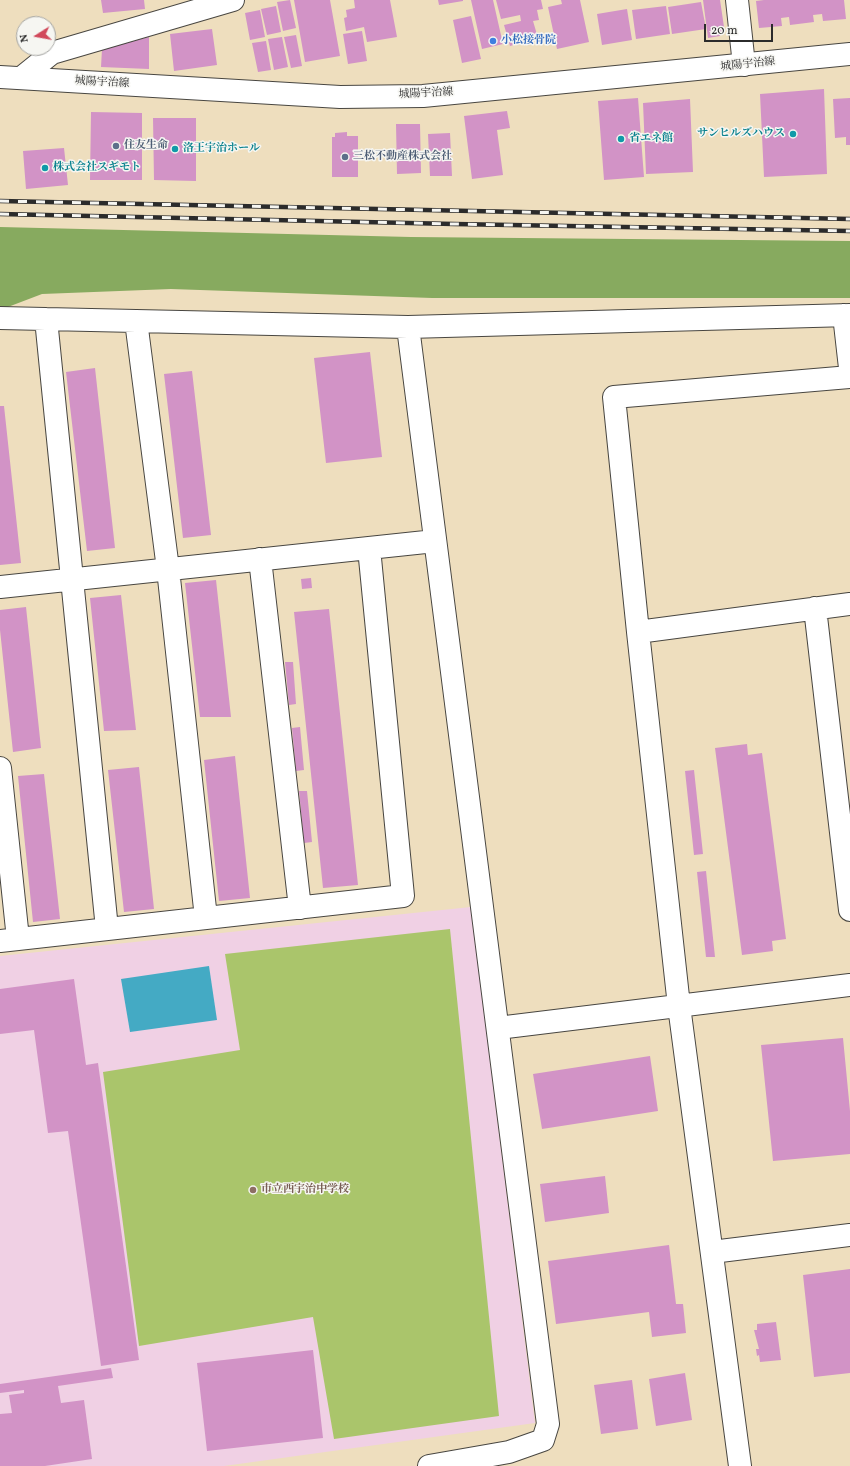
<!DOCTYPE html>
<html>
<head>
<meta charset="utf-8">
<style>
	body { margin:0 }
	#map { position:relative; width:850px; height:1466px; overflow:hidden; background:#eedebe; font-family:Vollkorn,serif }
	canvas { display:block }
	.north { position:absolute; left:16px; top:16px; width:40px; height:40px; box-sizing:border-box; background:#f6f6f2; border:1px solid #a5a5a2; border-radius:50%; rotate:259deg; font-size:11px; font-weight:700; line-height:16px; text-align:center; color:#2b2b2b }
	.north::after { content:''; display:block; margin:auto; width:14px; height:18px; background:#d1495b; clip-path:polygon(50% 0,100% 100%,50% 72%,0 100%) }
	.scale { position:absolute; left:704px; top:24px; width:69px; height:18px; box-sizing:border-box; border:2px solid #2b2b2b; border-top:0; padding-left:5px; font-size:12px; line-height:14px; white-space:nowrap; color:#2b2b2b; -webkit-text-stroke:3px #f6f6f2; paint-order:stroke }
</style>
</head>
<body>
<div id="map">
<canvas width="850" height="1466"></canvas>
<div class="north">N</div>
<div class="scale">20 m</div>
</div>
<script>
const g = document.querySelector('canvas').getContext('2d');
g.lineJoin = 'round';
function paint(path, color) {
  g.fillStyle = color;
  g.fill(path, 'evenodd');
}
function strokePath(path, color, width, dash) {
  g.strokeStyle = color;
  g.lineWidth = width;
  g.lineCap = dash ? 'butt' : 'round';
  g.setLineDash(dash || []);
  g.stroke(path);
}
function write(font, color, halo, rows, align = 'center') {
  g.font = font + ' Vollkorn,"Noto Serif JP",serif';
  g.lineWidth = 3;
  g.setLineDash([]);
  g.textBaseline = 'middle';
  g.strokeStyle = halo;
  g.fillStyle = color;
  for (const [text, x, y, turn = 0] of rows) {
    g.save();
    g.translate(x, y);
    g.rotate((+turn || 0) * Math.PI / 180);
    g.textAlign = isNaN(turn) ? turn : align;
    if (halo) g.strokeText(text, 0, 0);
    g.fillText(text, 0, 0);
    g.restore();
  }
}
const built = new Path2D(`
	M471 907 535 1423 224 1466H0V956Z`);
const green = new Path2D(`
	M450 929 499 1416 334 1439 313 1317 139 1346 103 1072 240 1050 225 954Z`);
const forest = new Path2D(`
	M0 227 411 237 850 241V298H432L171 289 42 294 0 310Z`);
const water = new Path2D(`
	M209 966 217 1020 130 1032 121 979Z`);
const building = new Path2D(`
	M101 0H144L145 9 103 13Z
	M290 0 296 28 283 31 277 2Z
	M294 0H330L340 56 305 62Z
	M354 0H390L397 37 367 42 364 27 346 31 344 18 347 17 346 10 355 8Z
	M438 0H463V1L439 5Z
	M471 0H493L503 44 482 49Z
	M496 0H541L543 9 537 10 539 20 533 21 538 38 510 46 504 25 521 21 520 15 501 19Z
	M561 0H580L589 42 557 49 548 7 562 4Z
	M703 0H720L724 27 720 36 708 38Z
	M764 0H844L846 19 823 21 822 14 813 15 814 22 790 25 789 17 781 18 782 26 759 28 756 1Z
	M701 2 706 29 672 34 668 7Z
	M276 6 281 32 267 35 261 9Z
	M666 6 670 34 636 39 632 10Z
	M627 9 632 40 602 45 597 14Z
	M260 10 265 37 250 40 245 13Z
	M471 16 481 59 462 63 453 20Z
	M212 29 217 65 174 71 170 34Z
	M362 31 367 61 348 64 343 34Z
	M296 35 302 66 291 68 284 37Z
	M149 37V69L101 67 102 49Z
	M282 37 288 67 274 70 268 39Z
	M266 41 271 70 258 72 252 43Z
	M824 89 827 174 764 177 760 94Z
	M638 98 644 177 604 180 598 101Z
	M850 98V145H846V137L835 138 833 99Z
	M690 99 693 172 646 174 643 103Z
	M507 111 510 128 497 130 503 175 472 179 464 116Z
	M91 112 142 113V180H90Z
	M153 118H196V181L154 180Z
	M396 124H420L421 173 397 174Z
	M347 132V136H358V177H332V137H335V133Z
	M450 133 452 176H430L428 134Z
	M64 148 68 185 26 189 23 151Z
	M370 352 382 457 326 463 314 358Z
	M95 368 115 548 87 551 66 372Z
	M192 371 211 535 183 538 164 374Z
	M0 406H4L21 563 0 565Z
	M311 578 312 588 302 589 301 579Z
	M216 580 231 717H200L185 583Z
	M121 595 136 730 104 731 90 598Z
	M26 607 41 748 13 752 0 630V610Z
	M329 609 358 885 323 888 294 612Z
	M285 662H293L296 704 289 705Z
	M300 727 304 770 296 771 292 728Z
	M747 744 748 755 762 753 786 939 772 941 773 951 742 955 715 748Z
	M235 756 250 898 219 901 204 760Z
	M139 767 154 909 124 912 108 770Z
	M694 770 703 854 694 855 685 771Z
	M44 774 60 919 33 922 18 776Z
	M299 791H307L312 842 304 843Z
	M706 871 715 957H706L697 872Z
	M74 979 86 1065 98 1063 139 1360 101 1366 68 1131 48 1133 34 1030 0 1034V989Z
	M843 1038 850 1111V1154L773 1161 761 1045Z
	M650 1056 658 1111 542 1129 533 1074Z
	M605 1176 609 1213 545 1222 540 1184Z
	M669 1245 676 1304H683L686 1333 652 1337 649 1312 556 1324 548 1261Z
	M850 1269V1373L814 1377 803 1275Z
	M776 1322 781 1360 760 1362 759 1355 757 1356 756 1349H759L754 1330H757V1324Z
	M313 1350 323 1438 207 1451 197 1363Z
	M111 1368 113 1378 58 1386 61 1403 84 1400 92 1459 45 1466H0V1414L12 1413 9 1395 24 1393V1390L0 1393V1384Z
	M685 1373 692 1420 656 1426 649 1379Z
	M632 1380 638 1429 601 1434 594 1385Z`);
const minor = new Path2D(`
	M737 0 744 65
	M21 78 52 53 233 0
	M844 315 850 368
	M0 318 408 327 850 315
	M46 319 107 929
	M136 321 168 569 206 918
	M408 327 548 1424 543 1440 509 1452 429 1466
	M260 559 300 908
	M0 587 435 541
	M815 608 850 910
	M638 632 614 397 850 377
	M0 768 18 939
	M0 941 403 896 369 548
	M498 1028 850 985
	M712 1252 850 1235
	M740 1466 679 1006 638 632 850 604`);
const major = new Path2D(`
	M0 77 340 97 423 96 850 54`);
const rail = new Path2D(`
	M0 201 850 219
	M0 214 454 224 850 231`);
const markers = [
	[493,41,4,"#3f7fe0"],
	[793,134,4,"#0f9aa8"],
	[621,139,4,"#0f9aa8"],
	[116,146,4,"#5c6f8a"],
	[175,149,4,"#0f9aa8"],
	[345,157,4,"#5c6f8a"],
	[45,168,4,"#0f9aa8"],
	[253,1190,4,"#8d6e63"]
];
const shopNames = [
	["小松接骨院",501,41]
];
const streetNames = [
	["城陽宇治線",748,65,-6],
	["城陽宇治線",102,83,3],
	["城陽宇治線",426,94,-3]
];
const cultureNames = [
	["サンヒルズハウス",785,134,"right"],
	["省エネ館",629,139],
	["洛王宇治ホール",183,149],
	["株式会社スギモト",53,168]
];
const serviceNames = [
	["住友生命",124,146],
	["三松不動産株式会社",353,157]
];
const educationNames = [
	["市立西宇治中学校",261,1190]
];
paint(built, '#f0d0e4');
paint(green, '#aac56b');
paint(forest, '#87aa5f');
paint(water, '#44aac4');
paint(building, '#d293c6');
strokePath(minor, '#484641', 24);
strokePath(major, '#484641', 24);
strokePath(minor, '#fff', 22);
strokePath(major, '#fff', 22);
strokePath(rail, '#2b2b2b', 4.5);
strokePath(rail, '#f6f6f2', 3, [9]);
for (const [x, y, r, color] of markers) {
  const dot = new Path2D();
  dot.arc(x, y, r, 0, 2 * Math.PI);
  g.fillStyle = color;
  g.fill(dot);
  strokePath(dot, '#f6f6f2', 1.5);
}
write('bold 11px', '#366cbe', '#f6f6f2', shopNames, 'left');
write('11px', '#2b2b2b', '#f6f6f2', streetNames);
write('bold 11px', '#0d838f', '#f6f6f2', cultureNames, 'left');
write('bold 11px', '#4e5e75', '#f6f6f2', serviceNames, 'left');
write('bold 11px', '#785e54', '#f6f6f2', educationNames, 'left');
</script>
</body>
</html>
